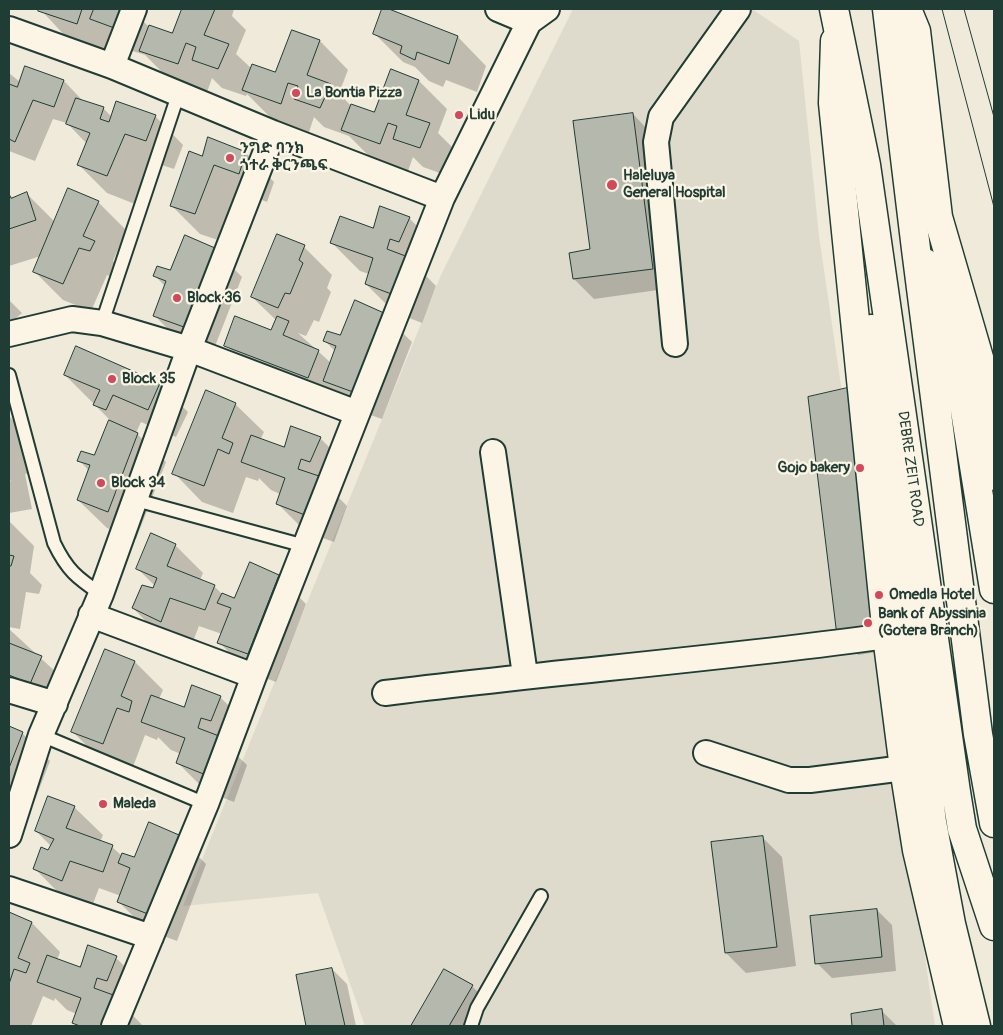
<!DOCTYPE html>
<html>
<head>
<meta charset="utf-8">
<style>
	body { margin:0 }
	#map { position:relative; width:1003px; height:1035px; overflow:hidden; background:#efeada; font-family:Pangolin,sans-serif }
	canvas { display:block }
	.frame { position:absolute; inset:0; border:10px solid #1f3d34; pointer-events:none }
</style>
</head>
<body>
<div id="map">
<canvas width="1003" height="1035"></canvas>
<div class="frame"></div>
</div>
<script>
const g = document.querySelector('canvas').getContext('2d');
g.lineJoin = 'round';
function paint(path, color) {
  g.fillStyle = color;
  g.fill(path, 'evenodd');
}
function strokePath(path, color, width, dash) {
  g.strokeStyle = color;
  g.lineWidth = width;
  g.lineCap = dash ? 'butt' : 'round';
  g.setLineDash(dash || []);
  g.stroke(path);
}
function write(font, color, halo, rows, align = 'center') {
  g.font = font + ' Pangolin,"Noto Sans Ethiopic",sans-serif';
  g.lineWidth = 4.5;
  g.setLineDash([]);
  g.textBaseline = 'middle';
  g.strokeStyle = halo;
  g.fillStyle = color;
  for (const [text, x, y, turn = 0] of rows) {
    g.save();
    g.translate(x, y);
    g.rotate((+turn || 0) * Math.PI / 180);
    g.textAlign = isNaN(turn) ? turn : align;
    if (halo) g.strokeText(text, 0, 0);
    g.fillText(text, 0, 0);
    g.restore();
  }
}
const built = new Path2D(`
	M573 9H752L799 41 819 236 935 1026H365L318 893 183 906 441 275Z`);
const shadow = new Path2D(`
	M40 9H137L135 13 150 28 173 35 183 9H234L232 16 246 30 236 54 251 68 275 74 292 31 320 41 348 70 339 93 351 106 374 114 391 71 419 81 447 109 438 133 458 153 448 176 423 167 413 157 408 171 371 158 349 136 324 127 314 117 309 132 271 118 247 94 246 96 222 88 212 78 207 92 169 79 145 55 120 47 105 51 68 39Z
	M383 9 458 37 486 66 477 92 446 80 443 87 429 81 415 67 403 62 374 33Z
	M25 68 64 81 83 101 103 108 112 117 155 116 183 145 174 169 153 162 135 204 107 193 79 165 87 144 67 123 53 119 35 161 9 151V73L20 82Z
	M633 114 652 134 672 288 594 299 574 279 591 250Z
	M209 139 246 153 274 182 267 202 242 192 224 242 200 234 171 205 203 158Z
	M27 194 55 222 98 202 126 230 113 261 122 270 118 279 107 275 91 311 63 300 34 271 41 256 9 266V195L13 198Z
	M409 218 437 246 427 269 416 266 436 286 422 323 394 312 366 284 369 274 360 271 331 242Z
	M304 247 332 275 327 288 331 292 319 322 314 320 306 336 298 333 331 363 335 351 324 340 340 337 383 314 412 342 382 419 254 374 226 345 272 332 277 321 252 297Z
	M214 249 242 277 212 354 183 344 154 315 165 286 155 276 171 272Z
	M9 300 22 313 9 324Z
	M65 375 159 384 188 412 176 437 141 422 136 433 166 462 136 539 107 528 78 500 89 471 79 460 95 457 110 420ZM120 477H122L116 493 114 491Z
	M235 404 264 432 260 440 285 449 320 438 348 466 327 486 347 506 334 542 306 532 277 503 280 494 271 490 259 478 258 481 246 477 233 513 202 502 174 473Z
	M9 416 17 424 20 445 37 462 39 471 25 474 32 509 9 513V482L11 481 9 479Z
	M9 521 34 546 30 573 42 585 39 594 26 592 20 629 9 627Z
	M175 545 203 573 200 580 214 586 223 595 235 599 278 576 306 604 276 682 247 671 219 642 222 634 199 626 190 649 161 637 133 608 155 586 137 568Z
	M9 629 70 685 59 711 9 691Z
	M839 635 902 648 858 655Z
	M105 650 135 662 163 690 159 699 185 709 193 687 221 698 249 726 239 748 226 745 247 765 234 802 206 791 178 763 181 754 171 750 158 737 157 740 145 735 131 772 101 760 73 732Z
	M9 727 22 733 50 761 20 839 9 834Z
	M74 807 103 835 100 842 112 847 122 856 135 859 178 836 206 864 177 941 147 930 119 902 121 896 99 888 91 909 63 897 35 869 51 846 36 831Z
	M762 837 782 857 796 966 746 973 726 953Z
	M877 910 892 925 896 971 832 978 817 963Z
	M9 914 32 923 60 952 57 960 81 969 88 947 116 958 145 986 135 1008 123 1005 143 1026H77L74 1023 77 1014 67 1010 55 998 54 1001 43 996 31 1026 9 1025Z
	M332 969 347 984 356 1026H308L297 976Z
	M445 971 472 986 487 1001 472 1026H412Z
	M882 1011 897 1026H854L852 1015Z`);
const building = new Path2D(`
	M39 9H82L77 24 38 11Z
	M94 9H125L117 29 90 19Z
	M182 9H215L204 35 229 44 218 69 192 60 196 47 186 43 178 64 139 51 149 25 172 33Z
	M382 9H389L458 36 449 64 417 52 415 60 400 53 402 46 373 34Z
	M292 30 320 40 307 75 331 84 320 108 294 99 298 86 288 83 281 104 242 90 252 64 275 72Z
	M25 66 64 80 54 107 33 100 15 142 9 139V84L17 87Z
	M391 69 419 80 406 115 430 123 420 148 393 139 397 126 388 123 380 144 341 130 351 104 374 112Z
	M76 98 104 107 100 119 109 122 116 101 156 115 146 141 125 134 107 176 77 165 90 133 66 124Z
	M633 113 653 269 573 279 569 253 590 249 573 121Z
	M208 137 246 152 239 174 214 165 195 214 170 206 189 151 202 156Z
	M68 188 99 201 83 236 95 241 90 251 79 248 63 284 33 272Z
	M27 192 36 220 9 229V194L11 198Z
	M380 206 410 217 399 242 390 239 387 249 408 257 394 295 365 284 373 258 330 243 340 216 373 228Z
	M277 234 305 245 299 260 303 263 290 294 285 293 278 308 251 297Z
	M185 235 215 248 184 327 153 316 166 281 153 276 157 266 170 270Z
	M355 300 384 313 353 392 323 381 336 346 323 341 327 331 340 335Z
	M235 316 271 330 277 316 289 321 283 335 319 350 308 378 224 346Z
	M76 346 160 383 148 410 113 395 106 410 93 405 100 390 64 375Z
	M856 386 883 628 837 636 808 397Z
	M206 390 236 403 222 438 233 443 229 454 218 449 204 486 172 474Z
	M109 420 138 433 108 512 77 500 90 465 77 461 81 451 94 455Z
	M291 426 321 437 310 462 301 459 298 469 319 476 305 515 276 504 285 478 241 462 251 435 284 447Z
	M151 533 176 544 167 566 215 585 205 610 170 598 161 622 132 608 142 585 153 588 157 578 136 569Z
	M9 555 14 556 11 566H9Z
	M250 562 279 575 248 654 217 643 231 608 217 603 222 593 234 598Z
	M9 643 42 656 30 684 9 675Z
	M105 649 135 661 121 696 132 701 129 712 117 708 103 744 71 732Z
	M192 685 221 696 211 721 201 718 198 728 219 736 206 775 176 763 185 738 141 722 151 695 184 707Z
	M9 726 23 732 9 768Z
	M48 796 75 806 66 828 113 845 103 872 70 861 62 881 33 869 41 847 48 850 54 839 35 831Z
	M149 822 179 835 148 914 117 902 130 868 118 863 122 853 134 857Z
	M763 836 777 947 725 953 711 842Z
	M877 909 882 957 815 964 810 916Z
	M9 912 32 922 18 958 30 963 26 973 14 969 9 984Z
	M88 945 117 956 107 981 97 978 94 988 116 996 105 1026H80L72 1023 81 998 37 982 47 955 80 967Z
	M332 968 345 1026H306L296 975Z
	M444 969 473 985 449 1026H411Z
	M882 1009 884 1026H852L851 1014Z`);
const service = new Path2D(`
	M102 323 178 95
	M9 375 54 543C67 570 77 578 101 594
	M136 500 305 546
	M41 735 206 804
	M471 1026 477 1008 541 896`);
const minor = new Path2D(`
	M498 9 529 22
	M9 29 112 66 273 133 442 198
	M112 66 134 9
	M9 334 72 319 102 323 189 349 357 413
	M675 344 656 142 661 117 738 9
	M493 452 525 675
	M91 615 254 676
	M9 690 55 704
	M385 693C552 672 720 659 887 636
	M706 753 789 780H810L904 768
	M9 835 41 735 101 594 189 349 273 133
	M9 889 151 937
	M114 1026 206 804 254 676 442 198 529 22 547 9`);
const secondary = new Path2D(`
	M907 9 916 31 938 217 984 375 994 476
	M835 41 833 103 887 636 904 768 917 850 958 1026`);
const primary = new Path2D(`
	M834 9 866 165 956 792 962 829 994 926
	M887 9 916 249 978 734 994 823
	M925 263 936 276 954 343 994 589
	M872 329 888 484 932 822 951 924 976 1026`);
const tram = new Path2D(`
	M942 9 994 207
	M964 9 994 117`);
const markers = [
	[296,93,5,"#d1495b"],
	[459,115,5,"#d1495b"],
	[230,158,5,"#d1495b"],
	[612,185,6,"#d1495b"],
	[177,298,5,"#d1495b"],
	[112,379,5,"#d1495b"],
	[860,468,5,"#d1495b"],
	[101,483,5,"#d1495b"],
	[879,595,5,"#d1495b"],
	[868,623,5,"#d1495b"],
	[103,804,5,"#d1495b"]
];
const poiNames = [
	["La Bontia Pizza",306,93],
	["Lidu",469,115],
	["ንግድ ባንክ",240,149],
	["ጎተራ ቅርንጫፍ",240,166],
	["Haleluya",623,176],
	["General Hospital",623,193],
	["Block 36",187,298],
	["Block 35",122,379],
	["Gojo bakery",850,468,"right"],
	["Block 34",111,483],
	["Omedla Hotel",889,595],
	["Bank of Abyssinia",878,614],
	["(Gotera Branch)",878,631],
	["Maleda",113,804]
];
const streetNames = [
	["DEBRE ZEIT ROAD",910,469,82]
];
paint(built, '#dedbcc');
paint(shadow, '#0003');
paint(building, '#b5b9ad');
strokePath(building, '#1f3d34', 1);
strokePath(service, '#1f3d34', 16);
strokePath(minor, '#1f3d34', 28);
strokePath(secondary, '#1f3d34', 31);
strokePath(primary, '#1f3d34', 31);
strokePath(service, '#fcf5e5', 12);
strokePath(minor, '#fcf5e5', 24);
strokePath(secondary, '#fcf5e5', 28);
strokePath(primary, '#fcf5e5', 28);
strokePath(tram, '#1f3d34', 1);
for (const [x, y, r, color] of markers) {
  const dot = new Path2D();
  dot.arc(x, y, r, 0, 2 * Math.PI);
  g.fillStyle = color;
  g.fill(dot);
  strokePath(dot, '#fcf5e5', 2);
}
write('bold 15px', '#1f3d34', '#fcf5e5', poiNames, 'left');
write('15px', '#1f3d34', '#fcf5e5', streetNames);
</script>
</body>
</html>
